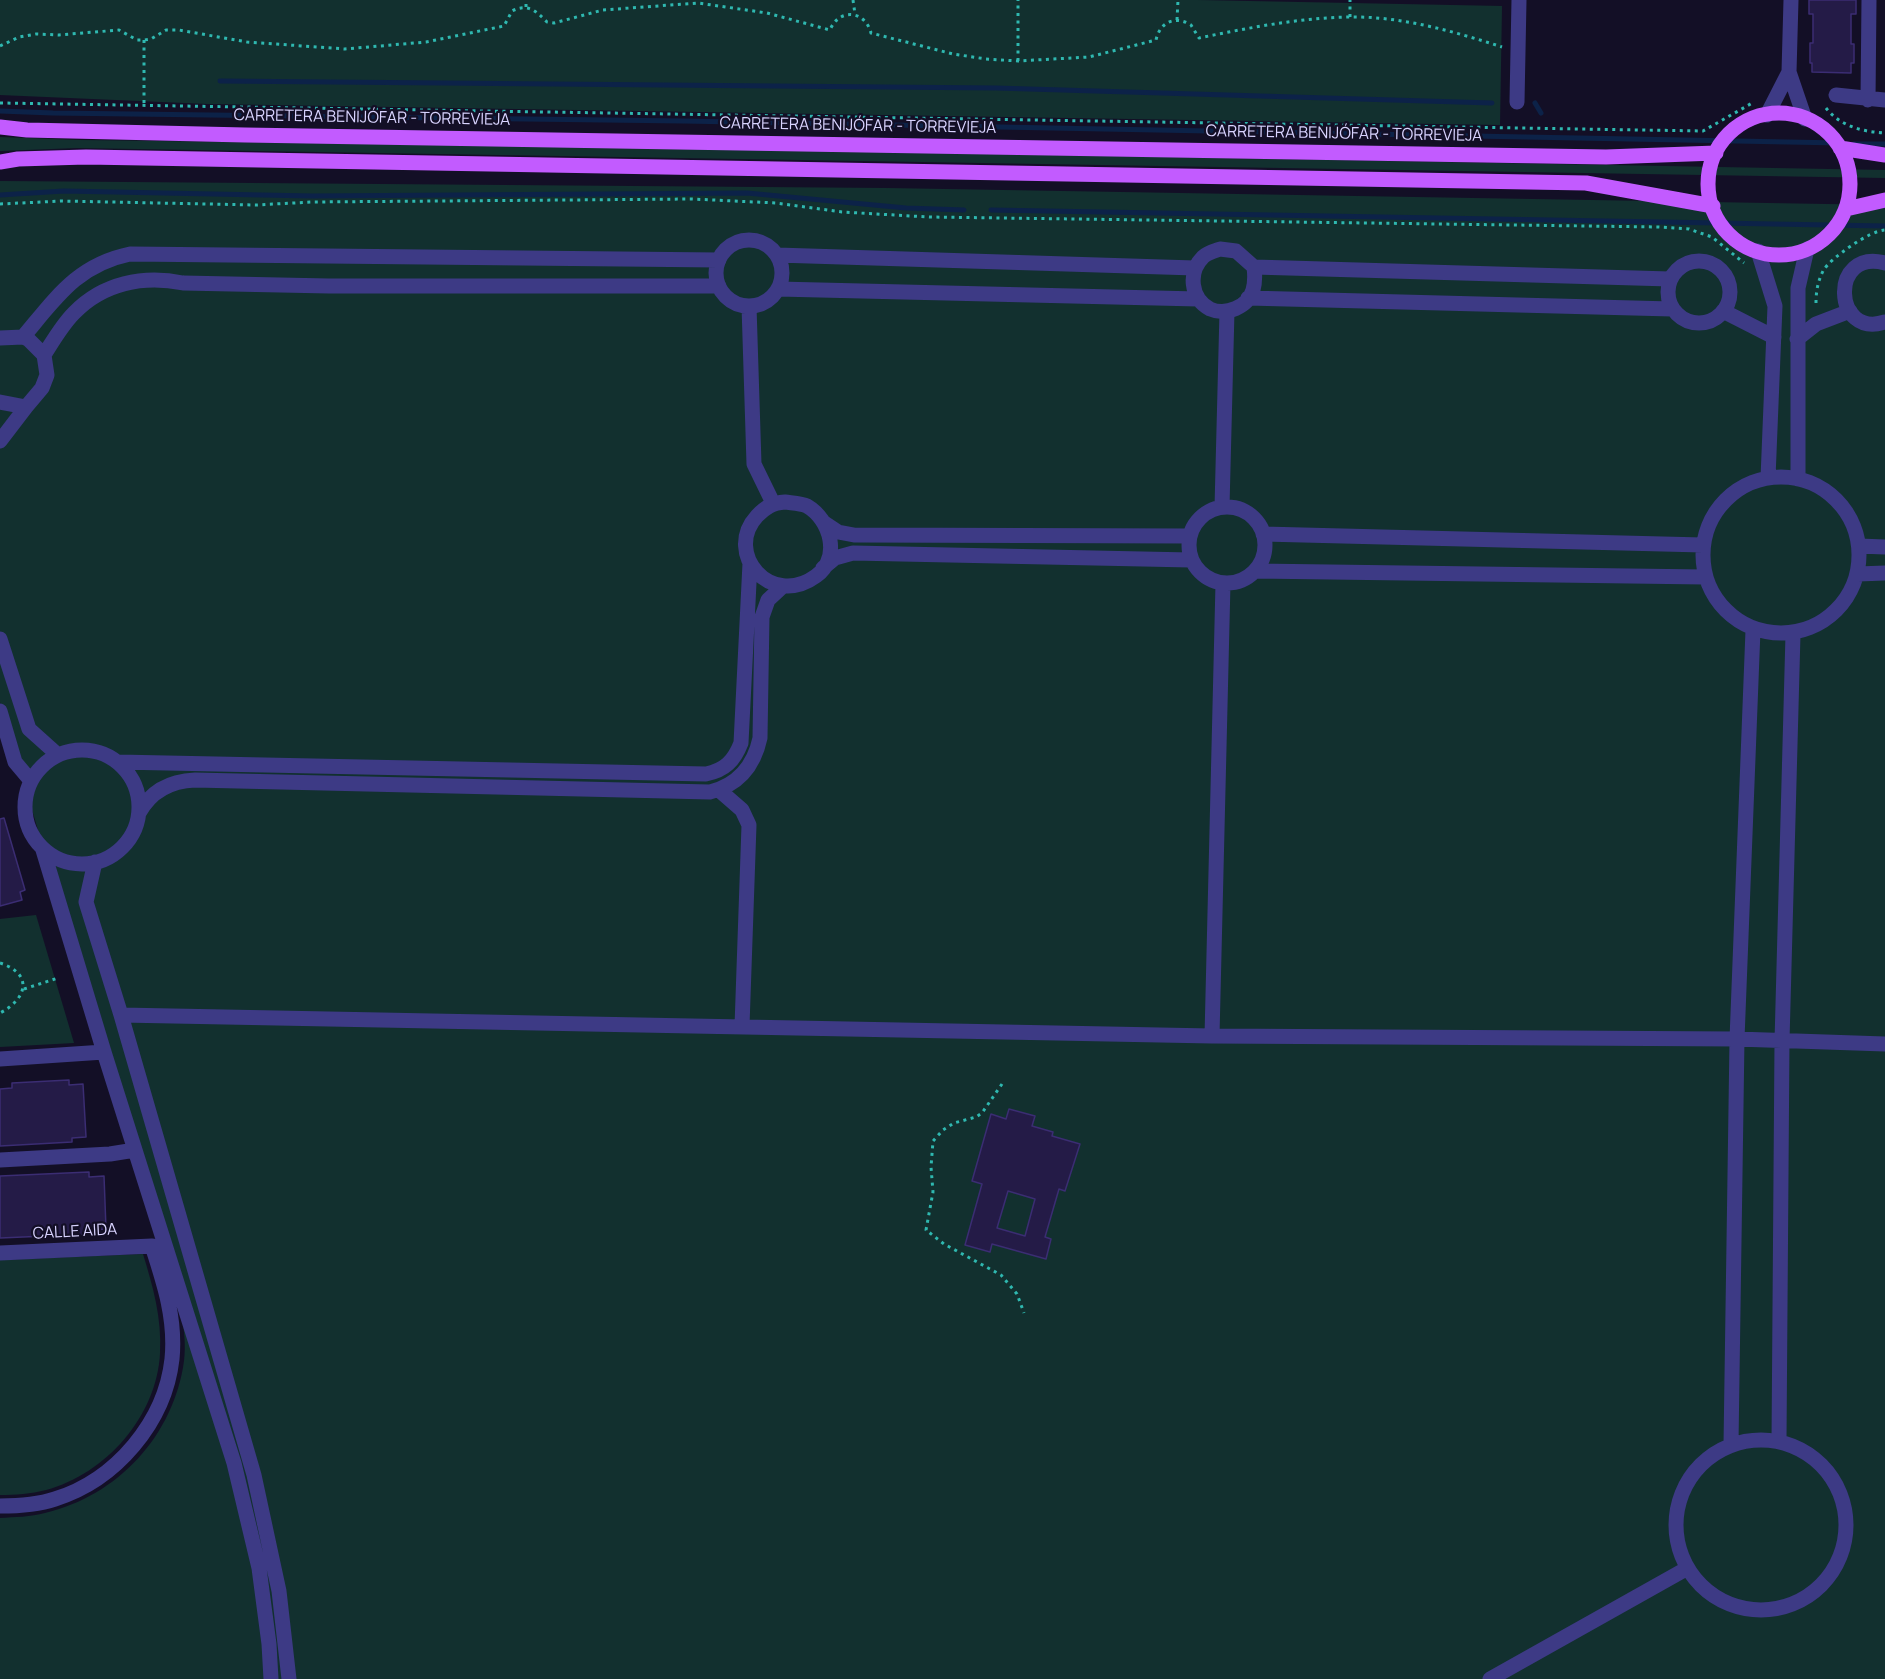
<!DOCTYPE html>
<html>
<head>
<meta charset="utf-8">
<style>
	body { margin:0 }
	canvas { display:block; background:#130f26 }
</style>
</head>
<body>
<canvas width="1885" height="1679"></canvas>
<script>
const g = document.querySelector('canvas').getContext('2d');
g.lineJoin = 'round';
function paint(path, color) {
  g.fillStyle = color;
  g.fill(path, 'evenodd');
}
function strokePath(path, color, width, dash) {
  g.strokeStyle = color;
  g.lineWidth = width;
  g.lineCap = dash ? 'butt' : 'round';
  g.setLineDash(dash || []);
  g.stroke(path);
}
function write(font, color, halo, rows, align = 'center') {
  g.font = font + ' Manrope,sans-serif';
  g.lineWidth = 4.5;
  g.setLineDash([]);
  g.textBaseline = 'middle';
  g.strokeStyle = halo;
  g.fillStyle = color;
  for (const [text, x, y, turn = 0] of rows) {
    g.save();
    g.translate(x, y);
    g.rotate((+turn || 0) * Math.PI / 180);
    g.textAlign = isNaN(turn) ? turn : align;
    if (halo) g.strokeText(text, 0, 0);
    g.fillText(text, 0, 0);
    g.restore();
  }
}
const green = new Path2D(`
	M0 0H1198L1502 6 1500 125 208 104 0 95Z
	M0 137 81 140 610 147 1885 170V178L77 148 0 151Z
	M0 181 886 188 1885 205V1679H0V1518C15 1517 31 1517 45 1513 118 1496 174 1435 184 1361 186 1346 184 1330 182 1315L0 702Z
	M36 915 74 1043 0 1047V919Z
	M143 1254C153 1287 162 1318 160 1353 157 1416 106 1474 46 1490 31 1494 15 1495 0 1495V1260Z`);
const stream = new Path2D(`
	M220 81 996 88 1492 103
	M1535 103 1541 113
	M0 111 53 113 684 121 1841 143
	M1854 144H1885
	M0 195 64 191 312 196 747 193 906 208 964 210
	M991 210 1885 226`);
const building = new Path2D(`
	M1809 0H1856V14H1851V44H1854V63H1851V73L1812 72V63H1810V43H1813V14H1809Z
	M4 818 25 890 20 892 22 900 0 906V819Z
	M69 1080V1085L83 1084 86 1137 72 1138V1142L0 1146V1089L12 1088V1083Z
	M1009 1109 1035 1116 1032 1126 1053 1132 1052 1136 1080 1144 1065 1191 1059 1189 1045 1237 1051 1239 1046 1259 992 1244 990 1252 965 1245 982 1184 972 1181 991 1114 1006 1119ZM1008 1191 1035 1199 1025 1236 997 1228Z
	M89 1172V1177L104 1176 106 1229 92 1230V1234L0 1238V1176Z`);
const path = new Path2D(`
	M853 0 855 14
	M526 7V0
	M1350 17V0
	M1177 20 1178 0
	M144 40V106
	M0 46 19 37 36 34 59 35 119 30 137 40H144L151 39 166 30H179L247 42 345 49 426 42 504 26 512 11C528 3 536 11 547 22L554 23 603 10 698 3 767 13 830 30C839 8 865 10 871 33L953 54 986 59 1018 61 1089 57 1156 40C1160 22 1175 15 1191 25L1199 38C1248 28 1298 18 1349 17 1400 16 1453 31 1502 47
	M1018 61V0
	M0 103 1703 131 1754 102
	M1826 108C1840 126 1863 132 1885 133
	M0 204 61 201 256 205 312 202 692 199 776 203 842 212 929 217 1659 227 1689 229 1712 237 1744 263
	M1816 303C1816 291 1818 281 1823 271 1830 258 1871 230 1885 230
	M0 963C34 974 27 999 0 1013
	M24 989 58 978
	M1002 1084 982 1113 976 1117 954 1123 943 1130 933 1141 931 1167 933 1192 926 1230 944 1244 1001 1275 1017 1294 1024 1313`);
const minor = new Path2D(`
	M1789 72 1805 119
	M1836 95 1885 100
	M1868 100 1869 0
	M1517 102 1519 0
	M1767 115 1789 72 1791 0
	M716 273a33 33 0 1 1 66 0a33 33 0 1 1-66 0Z
	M1220 249 1236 251 1254 267C1255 275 1255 283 1253 290 1248 307 1226 316 1210 309 1190 298 1188 272 1203 257 1207 253 1214 251 1220 249Z
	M1758 251 1775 306 1768 478
	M777 255 1195 268
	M1668 292a31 31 0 1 1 62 0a31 31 0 1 1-62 0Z
	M1885 263C1829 248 1833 339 1885 322
	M1254 267 1670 279
	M778 289 1198 299
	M1248 298 1672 309
	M749 306 754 464 773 503
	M1723 311 1774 337
	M23 337C56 298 77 265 130 254L719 260
	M0 338 23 337 28 339 44 355 47 375 42 388 26 407 0 402
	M1797 339 1816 324 1850 311
	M44 355C53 341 62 325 74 313 103 283 143 275 183 283L329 286H719
	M0 441 26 407
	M1703 555a78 78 0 1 1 156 0a78 78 0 1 1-156 0Z
	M1798 479V288L1807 249
	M785 502C792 503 801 503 807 506 831 520 841 558 816 576 771 609 723 553 757 516 766 507 772 503 785 502Z
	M1222 507 1227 311
	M1189 545a38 38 0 1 1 76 0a38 38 0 1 1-76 0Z
	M823 522 838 532 854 535 1189 536
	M1263 534 1703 545
	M1859 546 1885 547
	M823 568 835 558 853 553 1191 560
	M1255 571 1705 577
	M1858 574 1885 573
	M0 639 29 729 58 755
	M0 711 15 762 31 781
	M25 807a57 57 0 1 1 114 0a57 57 0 1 1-114 0Z
	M118 762 706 774C725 770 734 761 741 743L750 563
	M719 790 742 810 749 825 742 1026
	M139 813C151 791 170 781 195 780L710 792C738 785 754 766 760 738L762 617 768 600 782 587
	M43 850 104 1052 234 1463 259 1568 269 1644 271 1679
	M95 862 86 902 121 1015 254 1475 279 1591 289 1679
	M121 1015 1212 1036 1737 1039 1885 1044
	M1212 1036 1223 583
	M0 1059 104 1052
	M0 1160 110 1154 135 1150
	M0 1253 152 1246C164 1283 176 1319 172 1359 165 1422 116 1480 55 1499 37 1505 19 1506 0 1506
	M1779 1440 1782 1041 1793 634
	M1676 1525a85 85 0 1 1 170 0a85 85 0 1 1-170 0Z
	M1731 1444 1737 1039 1753 630
	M1490 1679 1686 1569`);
const major = new Path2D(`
	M1708 184a71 71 0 1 1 142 0a71 71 0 1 1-142 0Z
	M0 127 27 130 245 135 1606 157 1716 153
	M1840 148 1885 155
	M0 162 18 159 86 157 1586 183 1713 206
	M1846 209 1885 200`);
const streetNames = [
	["CARRETERA BENIJÓFAR - TORREVIEJA",372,118,1],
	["CARRETERA BENIJÓFAR - TORREVIEJA",858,126,1],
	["CARRETERA BENIJÓFAR - TORREVIEJA",1344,134,1],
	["CALLE AIDA",75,1232,-3]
];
paint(green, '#12302f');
strokePath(stream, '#0c2248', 5);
paint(building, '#241b47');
strokePath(building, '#3b2d73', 1.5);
strokePath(path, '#2fb8b0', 3, [3, 4.5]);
strokePath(minor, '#3d3a85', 15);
strokePath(major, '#c25bff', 15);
write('16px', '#d9d4ff', '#130f26', streetNames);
</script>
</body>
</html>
